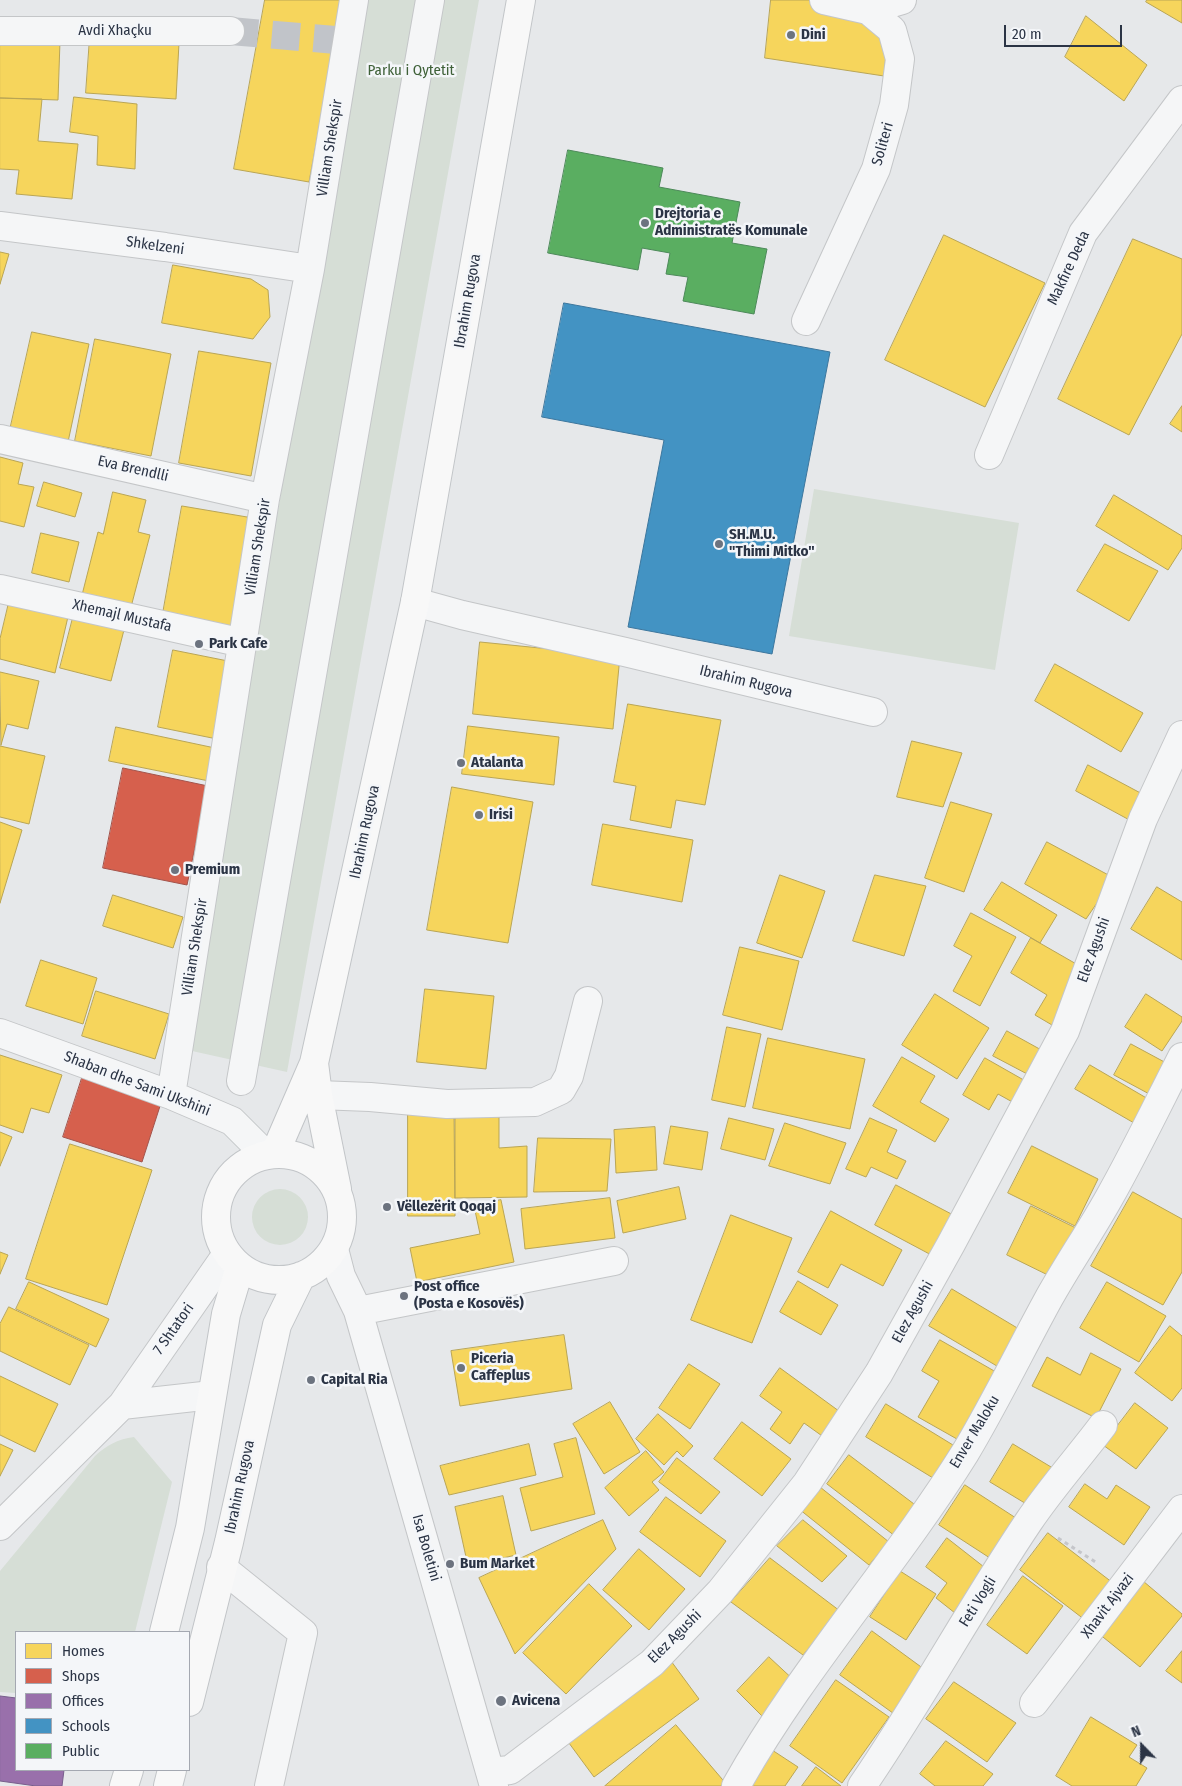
<!DOCTYPE html>
<html>
<head>
<meta charset="utf-8">
<style>
	body { margin:0 }
	#map { position:relative; width:1182px; height:1786px; overflow:hidden; background:#e6e8ea; font-family:"Fira Sans Condensed",sans-serif }
	canvas { display:block }
	.legend { position:absolute; left:15px; top:1631px; width:175px; height:140px; box-sizing:border-box; background:#f4f6f9; border:1px solid #a4a8b1; margin:0; padding:6px 9px; list-style:none; font-size:15px; color:#2b3445 }
	.legend li { display:flex; align-items:center; gap:10px; height:25px }
	.legend b { width:25px; border:1px solid #a4a8b1 }
	.north { position:absolute; left:1117px; top:1721px; width:50px; height:50px; -webkit-text-stroke:4px #f4f6f9; paint-order:stroke; rotate:338deg; font-size:14px; font-weight:700; line-height:20px; text-align:center; color:#2b3445 }
	.north::after { content:''; display:block; margin:auto; width:18px; height:22px; background:#2b3445; clip-path:polygon(50% 0,100% 100%,50% 72%,0 100%) }
	.scale { position:absolute; left:1004px; top:25px; width:118px; height:22px; box-sizing:border-box; border:2px solid #2b3445; border-top:0; padding-left:6px; font-size:15px; line-height:18px; white-space:nowrap; color:#2b3445; -webkit-text-stroke:4px #f4f6f9; paint-order:stroke }
</style>
</head>
<body>
<div id="map">
<canvas width="1182" height="1786"></canvas>
<ul class="legend">
<li><b style="height:14px;background:#f6d55c"></b>Homes</li>
<li><b style="height:14px;background:#d6604d"></b>Shops</li>
<li><b style="height:14px;background:#9970ab"></b>Offices</li>
<li><b style="height:14px;background:#4393c3"></b>Schools</li>
<li><b style="height:14px;background:#5aae61"></b>Public</li>
</ul>
<div class="north">N</div>
<div class="scale">20 m</div>
</div>
<script>
const g = document.querySelector('canvas').getContext('2d');
g.lineJoin = 'round';
function paint(path, color) {
  g.fillStyle = color;
  g.fill(path, 'evenodd');
}
function strokePath(path, color, width, dash) {
  g.strokeStyle = color;
  g.lineWidth = width;
  g.lineCap = dash ? 'butt' : 'round';
  g.setLineDash(dash || []);
  g.stroke(path);
}
function write(font, color, halo, rows, align = 'center') {
  g.font = font + ' "Fira Sans Condensed",sans-serif';
  g.lineWidth = 5;
  g.setLineDash([]);
  g.textBaseline = 'middle';
  g.strokeStyle = halo;
  g.fillStyle = color;
  for (const [text, x, y, turn = 0] of rows) {
    g.save();
    g.translate(x, y);
    g.rotate((+turn || 0) * Math.PI / 180);
    g.textAlign = isNaN(turn) ? turn : align;
    if (halo) g.strokeText(text, 0, 0);
    g.fillText(text, 0, 0);
    g.restore();
  }
}
const green = new Path2D(`
	M368 0H479L287 1072 183 1049Z
	M814 489 1019 523 995 670 789 636Z
	M252 1217a28 28 0 1 1 56 0a28 28 0 1 1-56 0Z
	M134 1437 172 1482 135 1632H16V1693L0 1692V1571L95 1456C107 1445 118 1439 134 1437Z`);
const homes = new Path2D(`
	M265 0H343L309 182 234 169Z
	M771 0H891L884 76 765 58Z
	M1147 0H1182V23L1146 2Z
	M1086 16 1147 65 1124 101 1065 57Z
	M90 37 179 43 176 99 86 93Z
	M0 40 60 41 58 100 0 98Z
	M74 97 137 104 135 169 97 165 98 136 70 132Z
	M0 98 42 99 38 141 78 144 72 199 16 194 19 170 0 169Z
	M944 235 1045 283 985 407 885 360Z
	M1133 239 1182 259V334L1129 435 1058 399Z
	M0 252 9 254 0 284Z
	M173 265 251 279 268 290 270 317 253 339 162 323Z
	M32 332 89 344 68 442 10 430Z
	M95 339 171 354 151 456 75 441Z
	M199 351 271 363 251 476 179 463Z
	M1182 406V432L1170 424Z
	M0 457 23 463 18 484 34 487 24 527 0 521Z
	M44 482 82 493 75 517 37 506Z
	M113 492 146 500 138 532 150 535 131 607 82 595 98 532 103 534Z
	M1114 495 1182 536V548L1168 570 1096 526Z
	M182 506 253 518 233 632 162 619Z
	M41 533 79 542 69 582 32 573Z
	M1105 544 1158 571 1129 621 1077 591Z
	M11 594 70 608 55 673 0 659V639Z
	M75 610 126 622 111 681 60 668Z
	M480 642 620 656 613 729 473 714Z
	M173 650 233 662 217 739 158 727Z
	M1055 664 1143 713 1121 752 1035 701Z
	M0 672 39 681 28 729 7 724 1 745Z
	M628 704 721 720 705 805 676 800 671 828 630 820 636 786 614 782Z
	M468 726 559 737 554 785 462 774Z
	M116 727 215 748 209 781 109 761Z
	M912 741 962 753 943 807 897 797Z
	M0 746 45 756 29 824 0 817Z
	M1088 765 1148 797 1135 823 1076 791Z
	M452 787 533 802 508 943 427 930Z
	M951 802 992 814 964 892 925 878Z
	M0 822 22 830 0 903Z
	M603 824 693 840 682 902 592 885Z
	M1047 842 1114 878 1086 919 1025 884Z
	M780 875 825 891 802 958 757 943Z
	M875 875 926 886 904 956 853 941Z
	M1002 882 1057 915 1040 943 984 910Z
	M1157 887 1182 902V960L1131 929Z
	M113 895 183 917 173 948 103 926Z
	M971 913 1016 937 980 1006 953 991 972 956 954 946Z
	M1031 938 1085 969 1052 1025 1035 1015 1047 995 1011 973Z
	M740 947 799 961 782 1030 723 1015Z
	M41 960 97 978 83 1024 26 1006Z
	M425 989 494 996 486 1069 417 1062Z
	M96 991 169 1014 155 1059 82 1036Z
	M935 994 989 1028 957 1079 902 1045Z
	M1146 994 1182 1017V1021L1162 1051 1125 1027Z
	M727 1027 761 1034 745 1107 712 1100Z
	M1007 1031 1045 1052 1031 1076 993 1056Z
	M768 1038 865 1059 850 1129 753 1108Z
	M1131 1044 1170 1065 1153 1096 1114 1075Z
	M0 1055 62 1075 49 1113 31 1108 23 1133 0 1125Z
	M902 1057 935 1076 920 1102 949 1119 935 1142 873 1106Z
	M985 1058 1029 1083 1016 1104 998 1094 989 1110 963 1095Z
	M1090 1065 1155 1103 1141 1127 1075 1089Z
	M499 1107V1148L527 1146V1197L455 1198V1108Z
	M408 1111H454L455 1216H408Z
	M729 1118 774 1129 765 1160 721 1149Z
	M870 1118 897 1130 887 1152 906 1161 897 1179 871 1167 866 1177 846 1169Z
	M785 1123 846 1143 830 1184 769 1166Z
	M671 1126 708 1132 702 1170 664 1164Z
	M655 1127 657 1170 616 1173 614 1130Z
	M0 1132 12 1137 0 1166Z
	M538 1138 611 1139 607 1191 534 1192Z
	M70 1144 152 1170 107 1305 26 1279Z
	M1032 1146 1098 1179 1075 1226 1008 1193Z
	M896 1185 959 1218 937 1258 875 1225Z
	M679 1187 686 1219 623 1233 617 1201Z
	M1133 1192 1182 1219V1272L1163 1305 1091 1266Z
	M610 1198 615 1238 525 1249 521 1209Z
	M501 1200 514 1262 417 1282 410 1248 480 1234 474 1206Z
	M1031 1206 1080 1230 1056 1279 1007 1255Z
	M831 1211 902 1250 883 1286 841 1264 828 1288 798 1272Z
	M731 1215 792 1238 752 1343 691 1320Z
	M0 1252 8 1255 0 1274Z
	M798 1281 838 1305 821 1335 780 1312Z
	M29 1282 109 1319 96 1347 16 1309Z
	M1107 1282 1166 1316 1139 1362 1080 1328Z
	M952 1289 1024 1332 1002 1369 929 1326Z
	M9 1307 89 1345 70 1385 0 1351V1324Z
	M1170 1326 1182 1336V1388L1172 1401 1135 1373Z
	M564 1335 572 1389 460 1406 451 1351Z
	M940 1340 1003 1376 964 1443 918 1417 939 1381 922 1371Z
	M1091 1353 1121 1369 1096 1418 1032 1386 1047 1357 1080 1375Z
	M689 1364 720 1384 690 1429 659 1408Z
	M780 1368 843 1414 825 1438 804 1423 790 1444 770 1429 782 1412 760 1396Z
	M0 1376 58 1404 35 1452 0 1435Z
	M610 1402 640 1452 604 1474 573 1424Z
	M1135 1403 1168 1428 1136 1469 1103 1445Z
	M886 1404 953 1445 933 1478 866 1437Z
	M658 1414 693 1446 683 1457 677 1451 664 1465 636 1439Z
	M742 1422 791 1459 762 1496 714 1459Z
	M576 1438 595 1514 531 1531 520 1488 563 1477 554 1444Z
	M0 1444 13 1450 0 1476Z
	M529 1444 536 1475 449 1495 440 1466Z
	M1013 1444 1056 1470 1033 1508 990 1482Z
	M646 1451 664 1472 652 1482 659 1490 629 1516 605 1488Z
	M849 1455 918 1507 895 1536 827 1484Z
	M677 1458 720 1492 701 1514 659 1482Z
	M1085 1484 1107 1499 1116 1485 1150 1507 1124 1545 1069 1507Z
	M965 1485 1019 1520 993 1560 939 1525Z
	M820 1487 889 1542 869 1565 799 1509Z
	M503 1496 516 1555 468 1566 455 1507Z
	M666 1497 726 1541 700 1577 640 1532Z
	M603 1520 616 1549 515 1654 479 1578Z
	M803 1520 847 1556 822 1582 777 1546Z
	M1048 1533 1113 1583 1085 1620 1020 1570Z
	M947 1538 993 1574 960 1617 936 1598 947 1583 926 1567Z
	M639 1549 685 1589 649 1630 603 1590Z
	M770 1558 840 1611 803 1655 731 1602Z
	M900 1571 936 1594 906 1640 870 1617Z
	M1023 1576 1063 1606 1027 1654 987 1625Z
	M1143 1581 1182 1614V1616L1140 1667 1098 1633Z
	M589 1584 632 1626 566 1694 523 1653Z
	M872 1631 928 1672 897 1716 840 1675Z
	M1182 1651V1683L1166 1671Z
	M769 1657 797 1683 764 1718 737 1691Z
	M671 1661 699 1699 594 1777 566 1739Z
	M836 1680 889 1717 842 1783 790 1746Z
	M954 1682 1016 1723 987 1762 926 1719Z
	M1091 1717 1137 1745 1129 1757 1147 1768 1136 1786H1072L1056 1776Z
	M676 1725 728 1786H605Z
	M946 1741 993 1774 983 1786H935L920 1774Z
	M772 1750 798 1767 785 1786H750Z
	M816 1767 841 1786H802Z`);
const shops = new Path2D(`
	M123 768 208 786 187 885 103 868Z
	M82 1078 161 1103 142 1162 63 1137Z`);
const offices = new Path2D(`
	M0 1696 16 1698V1770H64L62 1786H36L0 1781Z`);
const schools = new Path2D(`
	M564 303 830 352 772 654 628 627 664 440 542 417Z`);
const public = new Path2D(`
	M568 150 663 168 659 187 740 202 732 243 767 249 754 314 683 301 688 277 666 274 670 253 642 248 638 270 548 253Z`);
const minorTunnel = new Path2D(`
	M230 31 347 41`);
const path = new Path2D(`
	M1058 1538 1097 1563`);
const minor = new Path2D(`
	M868 10 902 0
	M0 31H230
	M0 226 165 247 310 269
	M806 321 876 169 894 105 900 59 892 30 868 10 824 0
	M0 439 265 499
	M989 455 1083 233 1182 100
	M0 589 243 643
	M415 602 462 615 625 652 873 712
	M0 1033 171 1095 232 1121 264 1153
	M241 1081 430 0
	M171 1095 265 499 310 269 354 0
	M318 1095 370 1097 447 1104 535 1102 561 1090 569 1076 588 1001
	M334 1249 341 1276 358 1311 494 1786
	M358 1311 614 1261
	M122 1405 227 1254
	M0 1526 122 1405 212 1395
	M221 1567 303 1633 269 1786
	M1034 1703 1182 1509
	M490 1772 510 1770 652 1663 720 1592 807 1483 879 1373 951 1244 1065 1031 1143 819 1182 735
	M736 1786C802 1668 894 1567 965 1453 995 1403 1021 1349 1049 1298 1068 1264 1090 1232 1109 1198 1135 1152 1158 1104 1182 1057
	M862 1786C921 1700 971 1607 1029 1521 1052 1487 1079 1457 1103 1425`);
const major = new Path2D(`
	M314 1063 318 1095 337 1189
	M275 1153 314 1063 415 602 521 0
	M216 1217a63 63 0 1 1 126 0a63 63 0 1 1-126 0Z
	M164 1632 190 1528 226 1314 240 1267
	M189 1702 229 1542 277 1325 301 1276
	M124 1786 129 1770
	M168 1786 172 1770`);
const markers = [
	[791,35,5,"#6c737f"],
	[645,223,5,"#6c737f"],
	[719,544,5,"#6c737f"],
	[199,644,5,"#6c737f"],
	[461,763,5,"#6c737f"],
	[479,815,5,"#6c737f"],
	[175,870,5,"#6c737f"],
	[387,1207,5,"#6c737f"],
	[404,1296,5,"#6c737f"],
	[461,1368,5,"#6c737f"],
	[311,1380,5,"#6c737f"],
	[450,1564,5,"#6c737f"],
	[501,1701,6,"#6c737f"]
];
const streetNames = [
	["Avdi Xhaçku",115,31],
	["Soliteri",883,144,-74],
	["Villiam Shekspir",330,148,-81],
	["Shkelzeni",155,246,8],
	["Makfire Deda",1069,268,-65],
	["Ibrahim Rugova",468,301,-80],
	["Eva Brendlli",133,469,13],
	["Villiam Shekspir",258,547,-81],
	["Xhemajl Mustafa",122,616,13],
	["Ibrahim Rugova",746,682,14],
	["Ibrahim Rugova",365,832,-78],
	["Villiam Shekspir",195,947,-81],
	["Elez Agushi",1094,950,-70],
	["Shaban dhe Sami Ukshini",137,1084,21],
	["Elez Agushi",913,1312,-61],
	["7 Shtatori",174,1329,-55],
	["Enver Maloku",975,1432,-59],
	["Ibrahim Rugova",240,1487,-78],
	["Isa Boletini",426,1548,74],
	["Feti Vogli",978,1602,-58],
	["Xhavit Ajvazi",1108,1606,-53],
	["Elez Agushi",675,1637,-45]
];
const poiNames = [
	["Dini",801,35],
	["Drejtoria e",655,214],
	["Administratës Komunale",655,231],
	["SH.M.U.",729,535],
	["\"Thimi Mitko\"",729,552],
	["Park Cafe",209,644],
	["Atalanta",471,763],
	["Irisi",489,815],
	["Premium",185,870],
	["Vëllezërit Qoqaj",397,1207],
	["Post office",414,1287],
	["(Posta e Kosovës)",414,1304],
	["Piceria",471,1359],
	["Caffeplus",471,1376],
	["Capital Ria",321,1380],
	["Bum Market",460,1564],
	["Avicena",512,1701]
];
const parkNames = [
	["Parku i Qytetit",411,71]
];
paint(green, '#d6ded6');
paint(homes, '#f6d55c');
strokePath(homes, '#b9a555', 1);
paint(shops, '#d6604d');
strokePath(shops, '#a3534b', 1);
paint(offices, '#9970ab');
strokePath(offices, '#785e8c', 1);
paint(schools, '#4393c3');
strokePath(schools, '#3c769d', 1);
paint(public, '#5aae61');
strokePath(public, '#4c8959', 1);
strokePath(minorTunnel, '#c1c4c9', 28, [28, 14]);
strokePath(minor, '#c4c6c8', 30);
strokePath(major, '#c2c5c8', 30);
strokePath(path, '#c5c6ca', 3, [4, 4]);
strokePath(minor, '#f5f6f7', 28);
strokePath(major, '#f8f8f8', 28);
for (const [x, y, r, color] of markers) {
  const dot = new Path2D();
  dot.arc(x, y, r, 0, 2 * Math.PI);
  g.fillStyle = color;
  g.fill(dot);
  strokePath(dot, '#f4f6f9', 2);
}
write('15px', '#2b3445', '#f4f6f9', streetNames);
write('bold 15px', '#2b3445', '#f4f6f9', poiNames, 'left');
write('15px', '#3f6138', '#f4f6f9', parkNames);
</script>
</body>
</html>
